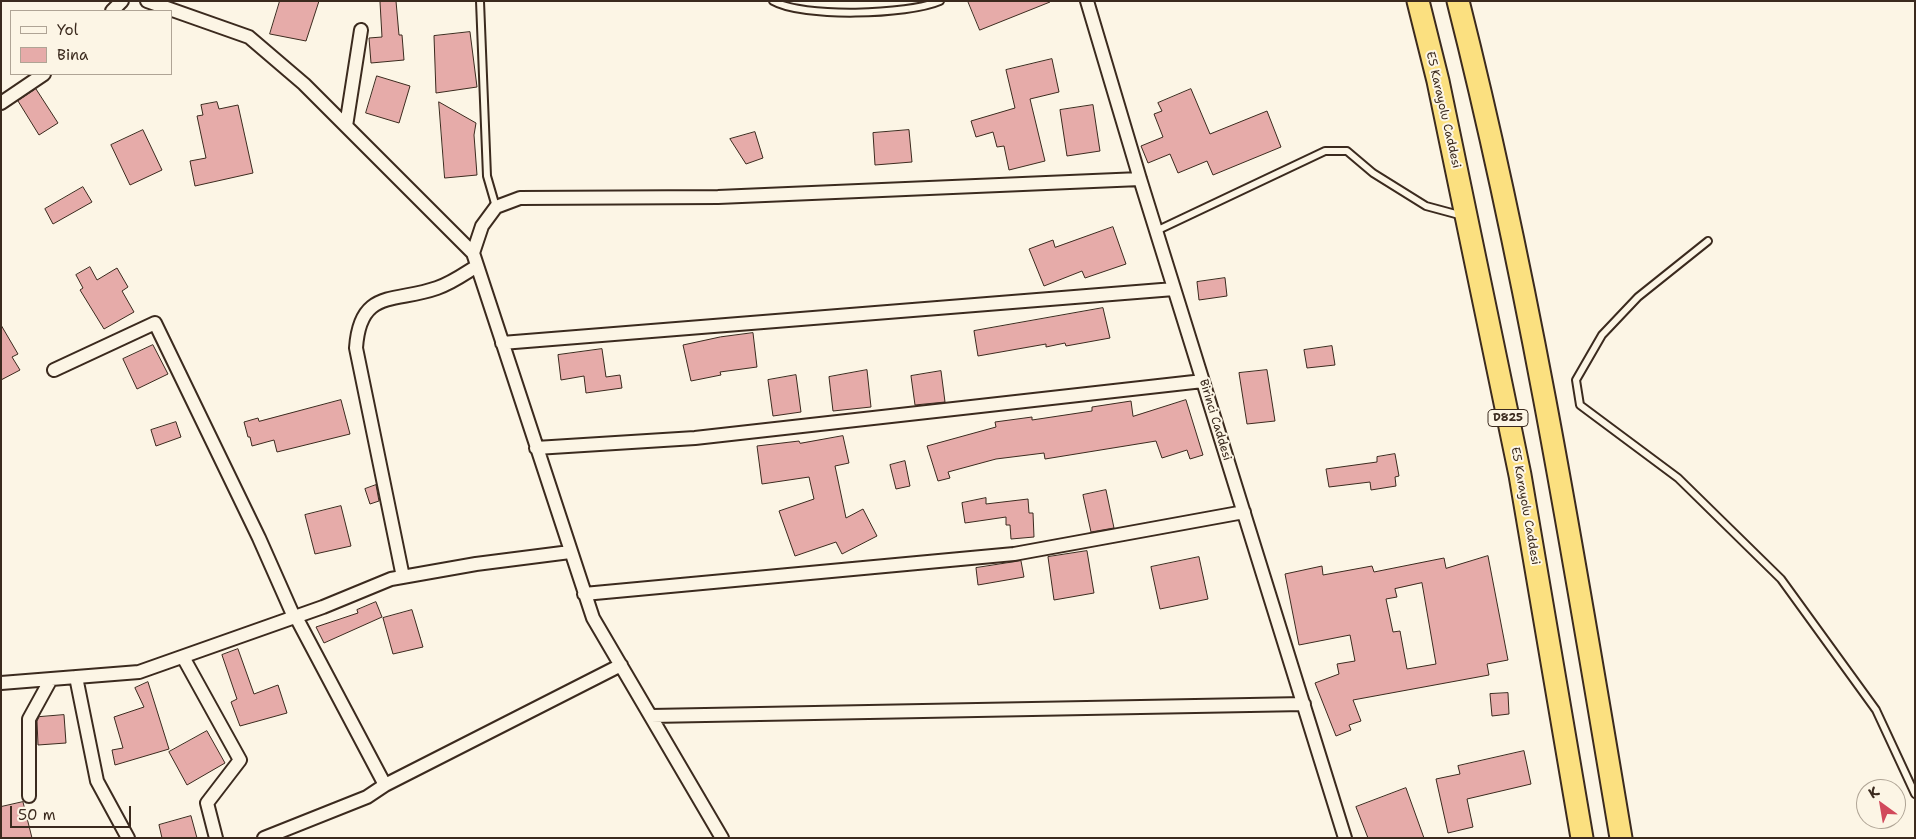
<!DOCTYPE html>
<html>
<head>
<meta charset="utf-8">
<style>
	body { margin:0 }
	#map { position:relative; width:1916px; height:839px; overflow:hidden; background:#fcf5e5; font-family:"Shantell Sans",sans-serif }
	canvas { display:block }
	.frame { position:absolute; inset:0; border:2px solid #3b2a1e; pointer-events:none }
	.legend { position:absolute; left:10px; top:10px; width:162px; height:65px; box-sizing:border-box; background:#fcf5e5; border:1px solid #afa495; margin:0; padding:6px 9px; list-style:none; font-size:15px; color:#3b2a1e }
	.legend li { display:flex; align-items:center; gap:10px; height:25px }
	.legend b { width:25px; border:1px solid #afa495 }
	.north { position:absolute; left:1856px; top:779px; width:50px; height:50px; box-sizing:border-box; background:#fcf5e5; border:1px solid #afa495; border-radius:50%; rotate:328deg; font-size:14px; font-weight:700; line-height:20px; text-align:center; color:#3b2a1e }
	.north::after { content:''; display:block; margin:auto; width:18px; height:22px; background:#d1495b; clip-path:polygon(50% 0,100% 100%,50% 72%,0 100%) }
	.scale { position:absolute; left:10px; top:806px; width:121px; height:22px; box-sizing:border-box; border:2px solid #3b2a1e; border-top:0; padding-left:6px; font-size:15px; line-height:18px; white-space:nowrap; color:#3b2a1e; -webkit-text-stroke:4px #fcf5e5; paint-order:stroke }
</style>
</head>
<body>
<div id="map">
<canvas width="1916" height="839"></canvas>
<div class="frame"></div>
<ul class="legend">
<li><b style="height:6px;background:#fcf5e5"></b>Yol</li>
<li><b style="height:14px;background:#e6aba9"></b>Bina</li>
</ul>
<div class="north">K</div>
<div class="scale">50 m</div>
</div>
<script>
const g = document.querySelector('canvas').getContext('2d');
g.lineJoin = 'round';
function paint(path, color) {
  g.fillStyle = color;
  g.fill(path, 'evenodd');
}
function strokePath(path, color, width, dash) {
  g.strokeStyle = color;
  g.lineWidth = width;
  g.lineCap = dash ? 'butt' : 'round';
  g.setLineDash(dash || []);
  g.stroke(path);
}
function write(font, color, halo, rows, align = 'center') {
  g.font = font + ' "Shantell Sans",sans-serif';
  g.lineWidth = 4;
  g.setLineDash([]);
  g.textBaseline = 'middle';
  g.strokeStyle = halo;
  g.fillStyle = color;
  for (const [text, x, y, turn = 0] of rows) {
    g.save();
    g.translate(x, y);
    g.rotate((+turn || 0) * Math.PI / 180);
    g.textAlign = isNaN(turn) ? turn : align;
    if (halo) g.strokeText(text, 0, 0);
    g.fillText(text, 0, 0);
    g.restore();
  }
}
const building = new Path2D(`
	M280 1H319L306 41 270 34Z
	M396 1 399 35H402L404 60 371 63 369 38 382 37 380 2Z
	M968 1H1050V2L980 30Z
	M470 32 477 87 436 93 434 36Z
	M1052 59 1059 92 1030 99 1045 161 1009 170 1004 146 997 147 993 132 976 137 971 121 1015 108 1006 70Z
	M377 76 410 86 399 123 366 113Z
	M36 89 58 123 39 135 18 101Z
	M1191 89 1210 134 1267 111 1281 147 1213 175 1207 161 1178 173 1170 154 1148 163 1141 146 1163 137 1154 114 1162 111 1158 103Z
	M217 102 219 109 238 105 253 173 195 186 190 161 206 158 197 116 203 115 201 105Z
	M439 102 476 123 474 135 477 175 445 178Z
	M1093 105 1100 151 1067 156 1060 110Z
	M143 130 162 170 130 185 111 145Z
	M909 130 912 162 875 165 873 133Z
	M755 132 763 158 746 164 730 139Z
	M83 187 92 202 53 224 45 209Z
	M1113 227 1126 264 1085 278 1082 271 1044 286 1029 249 1053 240 1055 247Z
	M90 267 97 280 117 268 128 287 122 291 134 312 104 329 80 290 83 288 76 275Z
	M1225 278 1227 296 1199 300 1197 282Z
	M1103 308 1110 338 1066 346 1065 343 1046 347V344L978 356 974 331Z
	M1 325 18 354 12 357 20 370 1 380Z
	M753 333 757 367 720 372 721 375 691 381 683 345 720 337Z
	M153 345 168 374 137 389 123 359Z
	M1332 346 1335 365 1307 368 1304 350Z
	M602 349 606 377 620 375 622 388 586 393 584 376 561 380 558 355Z
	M867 370 871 407 833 411 829 377Z
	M1267 370 1275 421 1247 424 1239 373Z
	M941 371 945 402 915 405 911 376Z
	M796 375 801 412 773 416 768 380Z
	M341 400 350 434 277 452 274 440 252 446 250 437H248L244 422 258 418 259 421Z
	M1186 400 1203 455 1190 459 1187 450 1162 458 1156 441 1045 459 1044 453 996 459 948 472 950 478 938 481 927 446 996 427 995 422 1032 417V420L1092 411V407L1131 401 1133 416Z
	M176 422 181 437 156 446 151 430Z
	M843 436 849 463 835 466 846 518 863 509 877 536 842 554 836 542 795 556 779 511 814 499 809 477 762 484 757 446 799 441 800 443Z
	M1395 454 1399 476 1395 477 1396 486 1371 490 1370 482 1329 487 1326 469 1377 462V457Z
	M905 461 910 486 896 489 890 465Z
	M376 485 379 501 370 504 365 489Z
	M1106 490 1114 528 1091 532 1083 495Z
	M986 498V504L1028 499 1029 513H1033L1034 537 1011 539 1010 525H1006V517L965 523 962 503Z
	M341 506 351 546 315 554 305 515Z
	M1087 551 1094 593 1054 600 1048 557Z
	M1488 556 1508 660 1487 664 1489 675 1353 700 1361 721 1349 725 1351 730 1336 736 1315 683 1339 674 1337 664 1355 661 1350 635 1299 645 1285 574 1322 566 1323 575 1372 566 1374 572 1444 558 1446 568ZM1422 583 1436 664 1407 669 1400 631 1393 632 1386 599 1397 597 1395 589Z
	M1199 557 1208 599 1160 609 1151 567Z
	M1021 561 1024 577 978 585 976 568Z
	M376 602 382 617 324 643 316 627 358 613 357 610Z
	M412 610 423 647 393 654 383 618Z
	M238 649 254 694 278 685 287 713 240 726 231 702 237 699 222 655Z
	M148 682 169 749 115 765 112 750 123 748 114 717 144 707 135 688Z
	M1508 693 1509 714 1492 716 1490 694Z
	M64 715 66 743 38 745 37 721 39 717Z
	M207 731 225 763 187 785 169 752Z
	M1524 751 1531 784 1467 799 1473 827 1448 833 1436 779 1460 774 1458 766Z
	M1406 788 1424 838H1368L1356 807Z
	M23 802 32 838H1V807Z
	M191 816 197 838H162L159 825Z`);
const service = new Path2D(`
	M480 1 487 176 496 207
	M773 1C802 18 908 15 940 1
	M1156 231 1325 151H1347L1373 173 1426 206 1463 216
	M1708 241 1638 297 1602 335 1576 380 1580 405 1678 478 1781 579 1876 710 1915 794`);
const minor = new Path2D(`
	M147 1 249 37 304 84 473 253 593 618 722 838
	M1087 1 1140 179 1345 838
	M112 11 122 1
	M1 103 44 74
	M346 126 361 30
	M473 253 482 226 496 207 520 198 718 197 1140 179
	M502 343 1174 289
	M54 370 155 323 259 538 294 617
	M536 448 695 438 1203 381
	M403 577 356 348C360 288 395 303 437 288 452 283 464 274 477 266
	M584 594 1014 554 1244 512
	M183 657 240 760 207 803 216 838
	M76 677 97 781 128 838
	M1 683 139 672 323 607 391 579 476 564 570 552
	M651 716 1304 704
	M385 785 621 665
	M29 796V719L51 679
	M264 838 367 797 385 785 296 617`);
const trunk = new Path2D(`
	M1418 1 1438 81 1520 475 1582 838
	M1458 1C1528 277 1574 558 1621 838`);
const shields = [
	[1508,418,40]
];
const shieldNames = [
	["D825",1508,418]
];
const streetNames = [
	["E5 Karayolu Caddesi",1443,110,77],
	["Birinci Caddesi",1215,420,73],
	["E5 Karayolu Caddesi",1525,506,80]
];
paint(building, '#e6aba9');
strokePath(building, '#3b2a1e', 1);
strokePath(service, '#3b2a1e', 10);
strokePath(minor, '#3b2a1e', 16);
strokePath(trunk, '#3b2a1e', 25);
strokePath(service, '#fcf5e5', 6);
strokePath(minor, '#fcf5e5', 12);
strokePath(trunk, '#fbe080', 21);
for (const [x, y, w] of shields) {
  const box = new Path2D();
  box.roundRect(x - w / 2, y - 8.5, w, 17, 4);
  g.fillStyle = '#fcf5e5';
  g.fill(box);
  strokePath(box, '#3b2a1e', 1);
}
write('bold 11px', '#3b2a1e', null, shieldNames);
write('12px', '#3b2a1e', '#fcf5e5', streetNames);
</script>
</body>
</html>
